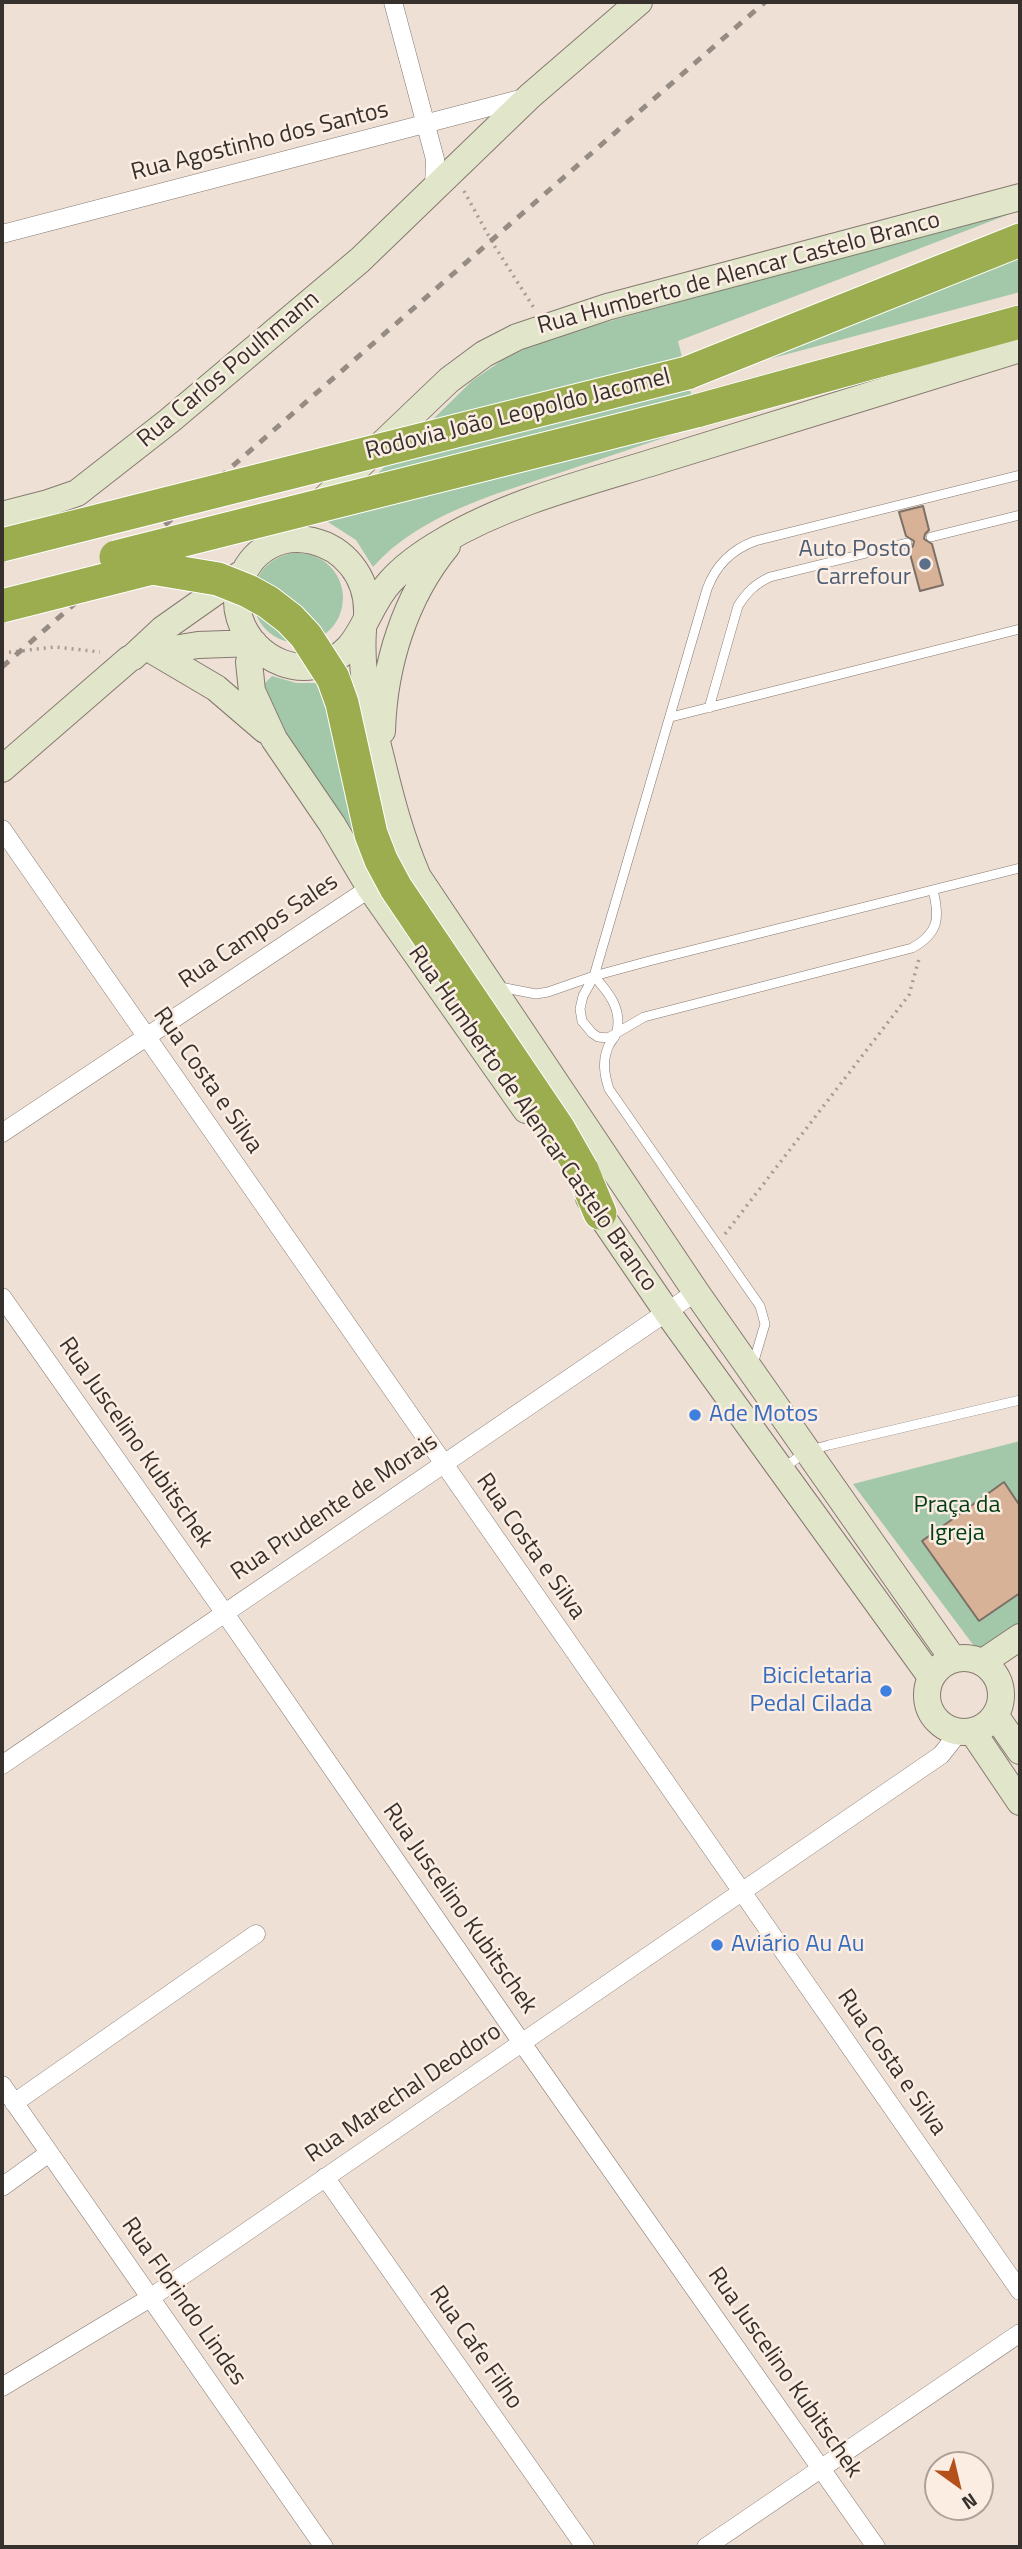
<!DOCTYPE html>
<html>
<head>
<meta charset="utf-8">
<style>
	body { margin:0 }
	#map { position:relative; width:1022px; height:2549px; overflow:hidden; background:#eee0d5; font-family:"Titillium Web",sans-serif }
	canvas { display:block }
	.frame { position:absolute; inset:0; border:4px solid #36312d; pointer-events:none }
	.north { position:absolute; left:924px; top:2451px; width:70px; height:70px; box-sizing:border-box; background:#fcede3; border:2px solid #ada29a; border-radius:50%; rotate:146deg; font-size:19px; font-weight:700; line-height:28px; text-align:center; color:#36312d }
	.north::after { content:''; display:block; margin:auto; width:24px; height:32px; background:#b4501a; clip-path:polygon(50% 0,100% 100%,50% 72%,0 100%) }
</style>
</head>
<body>
<div id="map">
<canvas width="1022" height="2549"></canvas>
<div class="frame"></div>
<div class="north">N</div>
</div>
<script>
const g = document.querySelector('canvas').getContext('2d');
g.lineJoin = 'round';
function paint(path, color) {
  g.fillStyle = color;
  g.fill(path, 'evenodd');
}
function strokePath(path, color, width, dash) {
  g.strokeStyle = color;
  g.lineWidth = width;
  g.lineCap = dash ? 'butt' : 'round';
  g.setLineDash(dash || []);
  g.stroke(path);
}
function write(font, color, halo, rows, align = 'center') {
  g.font = font + ' "Titillium Web",sans-serif';
  g.lineWidth = 5;
  g.setLineDash([]);
  g.textBaseline = 'middle';
  g.strokeStyle = halo;
  g.fillStyle = color;
  for (const [text, x, y, turn = 0] of rows) {
    g.save();
    g.translate(x, y);
    g.rotate((+turn || 0) * Math.PI / 180);
    g.textAlign = isNaN(turn) ? turn : align;
    if (halo) g.strokeText(text, 0, 0);
    g.fillText(text, 0, 0);
    g.restore();
  }
}
const green = new Path2D(`
	M1020 208V210L678 341 699 426C653 441 608 457 562 472 496 494 420 514 373 567L356 540 328 522 472 381 504 359 545 339Z
	M1020 258V292L739 367Z
	M253 598a45 45 0 1 1 90 0a45 45 0 1 1-90 0Z
	M272 676 296 683H322L370 856 283 728 261 687Z
	M1020 1441V1631L980 1654 853 1484Z`);
const building = new Path2D(`
	M923 506 929 530 925 534 924 539 932 544 943 585 920 591 909 550 913 546 914 541 906 536 899 512Z
	M1004 1482 1020 1506V1593L979 1621 922 1541Z`);
const path = new Path2D(`
	M464 191 492 242 534 308
	M2 653 55 647 100 652
	M725 1234 909 995 919 959`);
const lane = new Path2D(`
	M931 537 1020 515
	M709 708 738 606C747 592 755 584 770 577L907 543
	M671 717 1020 629
	M933 890C940 918 939 933 912 948L644 1017 608 1038 598 1037 592 1033 582 1021 580 1009 583 996 594 976 707 589C716 565 731 550 755 541L1020 475
	M594 976C608 992 622 1008 617 1031 616 1036 612 1040 609 1045 602 1060 604 1074 609 1089L760 1306 765 1324 753 1364
	M500 987 536 994 548 992 594 976 653 960 1020 868
	M782 1469 807 1451 829 1445 1020 1400`);
const street = new Path2D(`
	M393 2 435 159 434 189
	M2 234 524 98
	M2 829 1020 2291
	M2 1133 370 888
	M2 1297 224 1612 522 2043 876 2547
	M2 1765 696 1292
	M2 2085 324 2547
	M14 2103 256 1934
	M325 2177 585 2547
	M2 2187 49 2153
	M2 2387 150 2298 941 1755 960 1731
	M706 2547 1020 2333`);
const secondary = new Path2D(`
	M315 508 449 380 484 354 517 337 607 307 1020 197
	M2 515 48 503 77 493 169 421 360 260 530 96 639 2
	M367 615C370 534 261 508 239 586 227 630 271 674 314 666 363 657 362 612 390 582 405 565 424 552 443 541 512 500 594 481 670 457 787 421 903 385 1020 349
	M363 630C360 674 370 715 381 758 391 799 401 838 418 877L696 1292 953 1659
	M155 652 198 645 254 643 249 662 252 691 274 739 332 824 370 888 526 1110
	M155 652 216 688 265 730
	M133 657 163 629 241 574
	M382 731C384 665 405 597 447 546
	M2 769 129 659
	M589 1198 667 1312 931 1677
	M927 1695a37 37 0 1 1 74 0a37 37 0 1 1-74 0Z
	M983 1662 1020 1637
	M995 1715 1020 1751
	M972 1731 1020 1802`);
const highway = new Path2D(`
	M687 373 1020 240
	M696 411 1020 322
	M582 1170 600 1213`);
const rail = new Path2D(`
	M2 667 765 2`);
const highwayBridge = new Path2D(`
	M2 545 687 373
	M116 557 696 411
	M2 606 152 568 218 579 248 591 268 602 290 619 306 636 333 678 342 703 371 834 381 860 396 888 558 1128 582 1170`);
const markers = [
	[925,564,7,"#5c6f8a"],
	[695,1415,7,"#3f7fe0"],
	[886,1691,7,"#3f7fe0"],
	[717,1945,7,"#3f7fe0"]
];
const streetNames = [
	["Rua Agostinho dos Santos",260,142,-14],
	["Rua Humberto de Alencar Castelo Branco",739,274,-15],
	["Rua Carlos Poulhmann",229,370,-40],
	["Rodovia João Leopoldo Jacomel",518,415,-14],
	["Rua Campos Sales",259,932,-34],
	["Rua Costa e Silva",207,1081,55],
	["Rua Humberto de Alencar Castelo Branco",532,1119,55],
	["Rua Juscelino Kubitschek",135,1443,55],
	["Rua Prudente de Morais",335,1508,-34],
	["Rua Costa e Silva",530,1547,55],
	["Rua Juscelino Kubitschek",459,1909,55],
	["Rua Costa e Silva",891,2063,55],
	["Rua Marechal Deodoro",404,2094,-34],
	["Rua Florindo Lindes",183,2302,55],
	["Rua Cafe Filho",475,2348,55],
	["Rua Juscelino Kubitschek",784,2373,55]
];
const serviceNames = [
	["Auto Posto",911,550],
	["Carrefour",911,578]
];
const shopNames = [
	["Ade Motos",709,1415],
	["Bicicletaria",872,1677,"right"],
	["Pedal Cilada",872,1705,"right"],
	["Aviário Au Au",731,1945]
];
const parkNames = [
	["Praça da",957,1506],
	["Igreja",957,1534]
];
paint(green, '#a3c7a9');
paint(building, '#d8b296');
strokePath(building, '#7b6f66', 2);
strokePath(lane, '#867970', 10);
strokePath(street, '#867970', 19);
strokePath(secondary, '#867970', 28);
strokePath(highway, '#fff', 35);
strokePath(path, '#a69c93', 3.5, [2, 5]);
strokePath(lane, '#fff', 9);
strokePath(street, '#fff', 18);
strokePath(secondary, '#e1e6ca', 26);
strokePath(highway, '#9bad4e', 33);
strokePath(rail, '#968c84', 5, [9, 9]);
strokePath(highwayBridge, '#fff', 35, []);
strokePath(highwayBridge, '#9bad4e', 33);
for (const [x, y, r, color] of markers) {
  const dot = new Path2D();
  dot.arc(x, y, r, 0, 2 * Math.PI);
  g.fillStyle = color;
  g.fill(dot);
  strokePath(dot, '#fcede3', 2.5);
}
write('24px', '#36312d', '#fcede3', streetNames);
write('24px', '#4e5e75', '#fcede3', serviceNames, 'right');
write('24px', '#366cbe', '#fcede3', shopNames, 'left');
write('24px', '#003d17', '#fcede3', parkNames);
</script>
</body>
</html>
